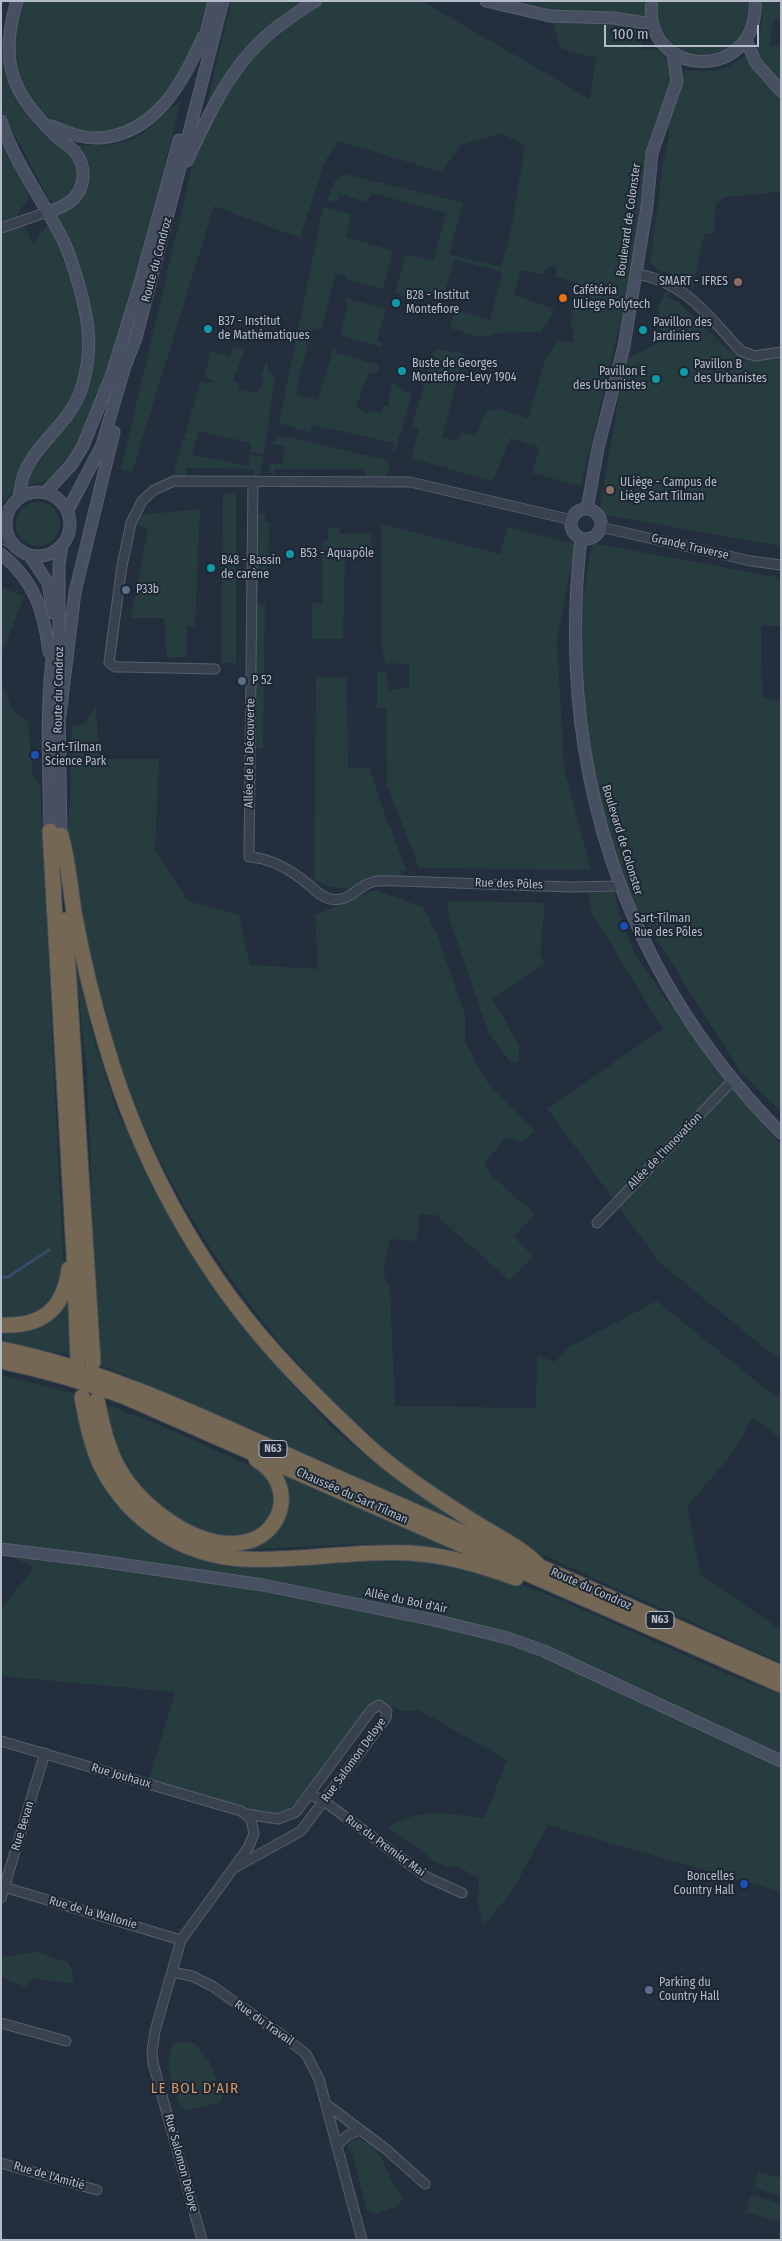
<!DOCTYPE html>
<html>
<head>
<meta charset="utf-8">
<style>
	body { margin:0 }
	#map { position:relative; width:782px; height:2241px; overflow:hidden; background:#242f3e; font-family:"Fira Sans Condensed",sans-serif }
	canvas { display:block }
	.frame { position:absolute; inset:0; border:2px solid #b4bcc9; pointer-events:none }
	.scale { position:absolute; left:604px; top:25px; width:155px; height:22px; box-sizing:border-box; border:2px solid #b4bcc9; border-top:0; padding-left:6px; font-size:15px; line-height:18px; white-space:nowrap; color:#b4bcc9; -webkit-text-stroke:4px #1d2633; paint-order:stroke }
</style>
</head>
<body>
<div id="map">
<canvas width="782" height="2241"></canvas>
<div class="frame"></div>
<div class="scale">100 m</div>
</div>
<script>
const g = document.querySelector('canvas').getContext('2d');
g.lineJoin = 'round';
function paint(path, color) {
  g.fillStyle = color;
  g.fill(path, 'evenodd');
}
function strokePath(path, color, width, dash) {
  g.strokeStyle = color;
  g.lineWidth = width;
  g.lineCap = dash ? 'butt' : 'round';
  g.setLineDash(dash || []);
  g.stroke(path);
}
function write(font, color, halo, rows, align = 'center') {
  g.font = font + ' "Fira Sans Condensed",sans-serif';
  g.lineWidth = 4;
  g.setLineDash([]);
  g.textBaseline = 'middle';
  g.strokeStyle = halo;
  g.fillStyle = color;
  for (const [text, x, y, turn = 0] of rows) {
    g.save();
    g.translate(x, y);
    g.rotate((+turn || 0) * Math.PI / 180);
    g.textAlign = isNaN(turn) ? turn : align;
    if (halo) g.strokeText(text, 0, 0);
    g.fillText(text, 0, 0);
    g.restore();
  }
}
const green = new Path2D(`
	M24 1H207L195 45 166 98 132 125 93 135 57 125 36 107 21 82 16 56V31Z
	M231 1H422L590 99 596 58 560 48 549 9 520 1H646L641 50 650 48 660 51 670 63 672 81 649 139 646 180 632 273 581 486 532 473 539 447 510 438 493 481 411 458 419 429 412 426 435 349 464 354 442 437 458 441 461 432 476 436 486 411 498 409 528 418 546 357 559 340 573 343 574 328 570 325 578 295 571 293 573 282 554 276 557 268 551 266 542 274 521 270 514 295 554 309 550 319 541 332 495 333C481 341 464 332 450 328L455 310 490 320 503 272 454 259 444 296 422 290 419 299 395 293 406 254 433 261 446 213 372 193 366 202 340 194 337 202 327 200 335 181 344 174 463 203 449 254 501 267 510 235 525 146 502 133 461 145 442 172 338 141 325 161 300 238 214 206 132 472 121 469Z
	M656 1H747C759 64 656 82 656 1Z
	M762 1H781V19H774L770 44 780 47 779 53 781 54V82C752 54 754 58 762 21 763 14 760 8 762 1Z
	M1 54C7 62 9 88 17 101 24 110 30 121 39 128 57 144 85 156 76 184 73 196 65 200 54 203L48 198 3 113 1 104Z
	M747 54 781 99V191L750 195 723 197 716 205 714 232 704 234 693 289 684 281 666 297 678 302 728 350 748 355 781 352V546L599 514 625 360 657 344 661 336 658 306 674 276 657 269 650 263 663 163 669 137 668 119 685 70C715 72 723 73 747 54Z
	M181 101 135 279 109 370 91 418 71 458 50 480 28 485 29 474 75 413 71 400 18 472 14 491 1 505V140C7 155 30 182 28 197 27 202 20 209 17 214L33 243 57 213 76 204 87 186 89 172 85 157 77 145C97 146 124 146 142 134 156 124 167 110 181 101Z
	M323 207 351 214 346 237 393 251 383 289 346 279V276L336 274 321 330 313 328 296 388 299 390 296 394 318 400 333 349 337 350 336 353 379 365 377 373H369L356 407 366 413 381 412 383 406H388L392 384H396L401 390 412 394 395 451 392 450 394 443 313 425 310 433 279 423Z
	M346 298 386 309 377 340 382 343 381 347 340 335 348 303 345 302Z
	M233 347 244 350 233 381 239 383 238 389 249 392H259L264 379 261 376 267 360 268 371 275 377 264 454 251 452V443L199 431 196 441 184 438 200 382 212 383 213 380 204 377 211 351 230 357Z
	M278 437H288L386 460 390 464 388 471 384 477H365V469H274V476L269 471V464H282L285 446 271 444Z
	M183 439 195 442 192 455 249 466 250 454 264 457 260 473 254 477V469L186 468V476L175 478V469Z
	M236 493V663H221L223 494Z
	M16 524a22 22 0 1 1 44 0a22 22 0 1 1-44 0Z
	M200 509 195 626 187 627 186 657 167 658 164 618H131L148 528 138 525 139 515Z
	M256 513H265V522H269L268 579 256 578Z
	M381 524 500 554 507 527 575 544 557 640 564 768 591 870 419 868 387 784 386 708H377V672H386L389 690 409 687V664L385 663 386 667 381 643Z
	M328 528H339L340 534 371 533 372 557 345 558 343 639H312V603H322V541L328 540Z
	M592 543 781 578V626H761L762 697 781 702V1113L740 1071 622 885 588 762 578 629Z
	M1 587 24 596 1 656Z
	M265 603 263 748H254L255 604Z
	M316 677 347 678 348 768H370L378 796 407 871 401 870V879L369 876 352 889 330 887 314 879Z
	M1 680 12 709 28 721 33 777 40 785 64 1275C55 1311 35 1317 1 1319Z
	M96 706 99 759H159L155 851 188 901 239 915 250 965 318 969 315 915 374 890 423 907 437 934 465 1015V1042L487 1082 535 1131 521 1143 506 1137 484 1164 491 1175 535 1214 514 1237 534 1257 509 1280 436 1215 420 1214 416 1241 390 1239 383 1273 390 1289 395 1406 536 1408 537 1355 555 1362 569 1347 657 1301 776 1397 781 1392V1439L753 1418 731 1455 687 1507 701 1575 781 1630V1663C727 1638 673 1614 618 1589 562 1564 506 1539 455 1503 277 1379 143 1185 91 974 85 951 83 927 79 905 75 884 70 863 68 842 67 829 69 816 70 804 70 778 71 753 72 727L85 723Z
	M614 889 619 915 636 956 716 1070 781 1145V1356L778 1359 659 1262 547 1108 663 1029 591 912 588 891Z
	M447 901 545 903 540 954 544 963 493 999 519 1046V1061L511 1063 489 1034 450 921Z
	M75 963 94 1040 117 1111 148 1172 212 1281 258 1346 328 1424 372 1461 447 1513 444 1517 134 1379 98 1365 87 1071Z
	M71 1285 74 1356 1 1342V1330L21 1329Z
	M1 1375 75 1394 86 1439 198 1555 411 1559 479 1569 561 1600 743 1681 781 1694V1892L548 1825 512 1891 483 1927 478 1901 479 1879 458 1866 447 1867 433 1860 388 1827C418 1808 451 1813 484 1819L507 1760 422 1712 417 1710 403 1711 381 1702 371 1704 305 1795C293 1808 285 1815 266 1813L149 1779 175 1692 1 1676V1609L34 1568 1 1550Z
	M102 1403C142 1417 179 1433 217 1451 234 1459 253 1465 267 1478 270 1482 271 1487 272 1492 278 1515 260 1533 238 1537 204 1544 149 1503 130 1477 114 1456 108 1428 102 1403Z
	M282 1473 455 1550C385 1538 312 1547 241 1550 286 1537 292 1515 282 1473Z
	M38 1952 69 1963 74 1979 72 1983 41 1980 33 1977 25 1987 1 1977V1957Z
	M185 2042 195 2043 209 2061 223 2094 222 2099 219 2103 187 2110 181 2108C174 2086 162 2065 173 2043Z
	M358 2138C385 2150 381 2163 394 2184 397 2189 400 2193 403 2198L397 2206 375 2214 367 2211 352 2153 347 2147 350 2140Z
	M758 2172 781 2178V2196L754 2188Z
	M751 2195 781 2204 780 2222 746 2212Z`);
const stream = new Path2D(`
	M1 1277H8L49 1250`);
const street = new Path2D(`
	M1 228 47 212
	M637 274C686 282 709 317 741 351L755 356 781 352
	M253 481 249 857C271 858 291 870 308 884 315 890 321 897 330 899 349 903 356 887 372 882 380 880 390 881 399 881L570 887 620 886
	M1 513 8 510
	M600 527 751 561 781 565
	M1 537 12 544
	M215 669 123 667H115L109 662 122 566 131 523 142 501 154 490 174 481 410 482 572 520
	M597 1223 733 1080
	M1 1741 241 1811 251 1819 254 1834 248 1848 181 1940 155 2031 152 2052 153 2063 202 2240
	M309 1795 321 1799 427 1877 462 1893
	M236 1867 301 1831 386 1718 387 1711 379 1705 371 1710 296 1812 278 1819 247 1814
	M4 1887 181 1940
	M1 1898 45 1753
	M172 1972 192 1976 212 1986 286 2038 306 2054 319 2079 362 2240
	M1 2023 66 2041
	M326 2104 387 2150 425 2184
	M337 2145 348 2135 360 2130
	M1 2163 97 2190`);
const secondary = new Path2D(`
	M17 1C8 30 4 62 19 90 27 106 40 120 52 132 59 140 69 145 75 152 88 168 85 192 68 203 62 207 54 210 47 212
	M486 1 550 16 614 18 652 24
	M652 1C641 78 759 85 755 1
	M746 40 756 63 781 91
	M205 47 207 29 214 1
	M1 121C15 164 44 202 64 242 70 255 74 269 78 282 89 321 94 350 81 390 70 423 36 443 24 474 21 481 21 490 19 497
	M50 126C66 131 81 139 98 138 155 135 183 83 203 37
	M187 161C212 106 237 52 290 18 298 12 307 5 316 1
	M6 524a32 32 0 1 1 64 0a32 32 0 1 1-64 0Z
	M46 492 72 464 83 446 112 374 140 283 179 140
	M587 509 598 448 624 346 647 206 652 153 677 81 673 53
	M571 524a15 15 0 1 1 30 0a15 15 0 1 1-30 0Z
	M68 510 102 445 125 366 136 338 223 1
	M581 538C555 763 621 971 781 1133
	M1 554C35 581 44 612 49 652
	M30 556 48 583 53 613
	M59 661V565L62 545
	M59 709 61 835
	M60 715 75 592 114 432
	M50 831C49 769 45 705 54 644
	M1 1549 99 1561 263 1585 434 1620 508 1638 544 1651 781 1761`);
const highway = new Path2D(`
	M50 831 74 1254 78 1359
	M61 835C68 860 70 886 74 912 82 956 93 1002 106 1045 138 1155 195 1262 271 1348 300 1381 332 1412 364 1442 395 1471 432 1495 468 1518 492 1534 519 1545 539 1566
	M65 920 93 1362
	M1 1325C42 1327 64 1309 69 1269
	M1 1349C117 1372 223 1427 330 1474 480 1540 631 1607 781 1673
	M1 1361C43 1370 83 1381 123 1396L781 1685
	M82 1397C86 1420 91 1445 101 1466 129 1521 183 1556 243 1559 298 1562 354 1550 410 1553 447 1555 481 1565 516 1578
	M97 1400C102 1424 107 1448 119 1469 140 1507 199 1552 245 1542 272 1537 290 1507 277 1481 273 1471 264 1465 256 1459`);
const markers = [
	[738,282,5,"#8d6e63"],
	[563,298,5,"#e8710a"],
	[396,303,5,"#0f9aa8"],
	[208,329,5,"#0f9aa8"],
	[643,330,5,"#0f9aa8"],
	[402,371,5,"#0f9aa8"],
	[684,372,5,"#0f9aa8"],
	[656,379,5,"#0f9aa8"],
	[610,490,5,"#8d6e63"],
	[290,554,5,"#0f9aa8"],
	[211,568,5,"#0f9aa8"],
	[126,590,5,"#5c6f8a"],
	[242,681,5,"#5c6f8a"],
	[35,755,5,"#1a4fb4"],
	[624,926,5,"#1a4fb4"],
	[744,1884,5,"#1a4fb4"],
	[649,1990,5,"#5c6f8a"]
];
const shields = [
	[273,1449,28],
	[660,1620,28]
];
const shieldNames = [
	["N63",273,1449],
	["N63",660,1620]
];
const streetNames = [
	["Boulevard de Colonster",629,220,-82],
	["Route du Condroz",157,260,-75],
	["Grande Traverse",690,547,13],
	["Route du Condroz",59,690,-89],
	["Allée de la Découverte",250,753,-89],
	["Boulevard de Colonster",622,840,73],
	["Rue des Pôles",509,884,2],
	["Allée de l'Innovation",665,1151,-46],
	["Chaussée du Sart Tilman",352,1496,24],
	["Route du Condroz",591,1589,24],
	["Allée du Bol d'Air",406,1601,12],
	["Rue Salomon Deloye",354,1760,-54],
	["Rue Jouhaux",121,1776,16],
	["Rue Bevan",23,1826,-73],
	["Rue du Premier Mai",385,1846,36],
	["Rue de la Wallonie",93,1913,16],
	["Rue du Travail",264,2023,35],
	["Rue Salomon Deloye",181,2163,75],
	["Rue de l'Amitié",49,2176,16]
];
const poiNames = [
	["SMART - IFRES",728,282,"right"],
	["Cafétéria",573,291],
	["ULiege Polytech",573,305],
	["B28 - Institut",406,296],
	["Montefiore",406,310],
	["B37 - Institut",218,322],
	["de Mathématiques",218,336],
	["Pavillon des",653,323],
	["Jardiniers",653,337],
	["Buste de Georges",412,364],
	["Montefiore-Levy 1904",412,378],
	["Pavillon B",694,365],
	["des Urbanistes",694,379],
	["Pavillon E",646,372,"right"],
	["des Urbanistes",646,386,"right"],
	["ULiège - Campus de",620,483],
	["Liège Sart Tilman",620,497],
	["B53 - Aquapôle",300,554],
	["B48 - Bassin",221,561],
	["de carène",221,575],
	["P33b",136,590],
	["P 52",252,681],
	["Sart-Tilman",45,748],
	["Science Park",45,762],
	["Sart-Tilman",634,919],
	["Rue des Pôles",634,933],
	["Boncelles",734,1877,"right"],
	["Country Hall",734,1891,"right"],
	["Parking du",659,1983],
	["Country Hall",659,1997]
];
const quarterNames = [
	["LE BOL D'AIR",195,2089]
];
paint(green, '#263c3f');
strokePath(stream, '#394c67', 3);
strokePath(street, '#565f6c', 11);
strokePath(secondary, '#565f6c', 13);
strokePath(highway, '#434c59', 17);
strokePath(street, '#38414e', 9);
strokePath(secondary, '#465061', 11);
strokePath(highway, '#746855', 15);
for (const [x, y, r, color] of markers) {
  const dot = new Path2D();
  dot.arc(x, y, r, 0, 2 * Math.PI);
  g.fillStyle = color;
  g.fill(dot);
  strokePath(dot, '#1d2633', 2);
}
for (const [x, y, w] of shields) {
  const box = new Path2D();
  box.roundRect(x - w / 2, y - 8.5, w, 17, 4);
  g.fillStyle = '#1d2633';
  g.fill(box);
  strokePath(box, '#b4bcc9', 1);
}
write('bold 11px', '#b4bcc9', null, shieldNames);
write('12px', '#b4bcc9', '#1d2633', streetNames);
write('12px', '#b4bcc9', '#1d2633', poiNames, 'left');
g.letterSpacing = '1px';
write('15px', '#d59563', '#1d2633', quarterNames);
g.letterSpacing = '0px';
</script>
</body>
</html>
